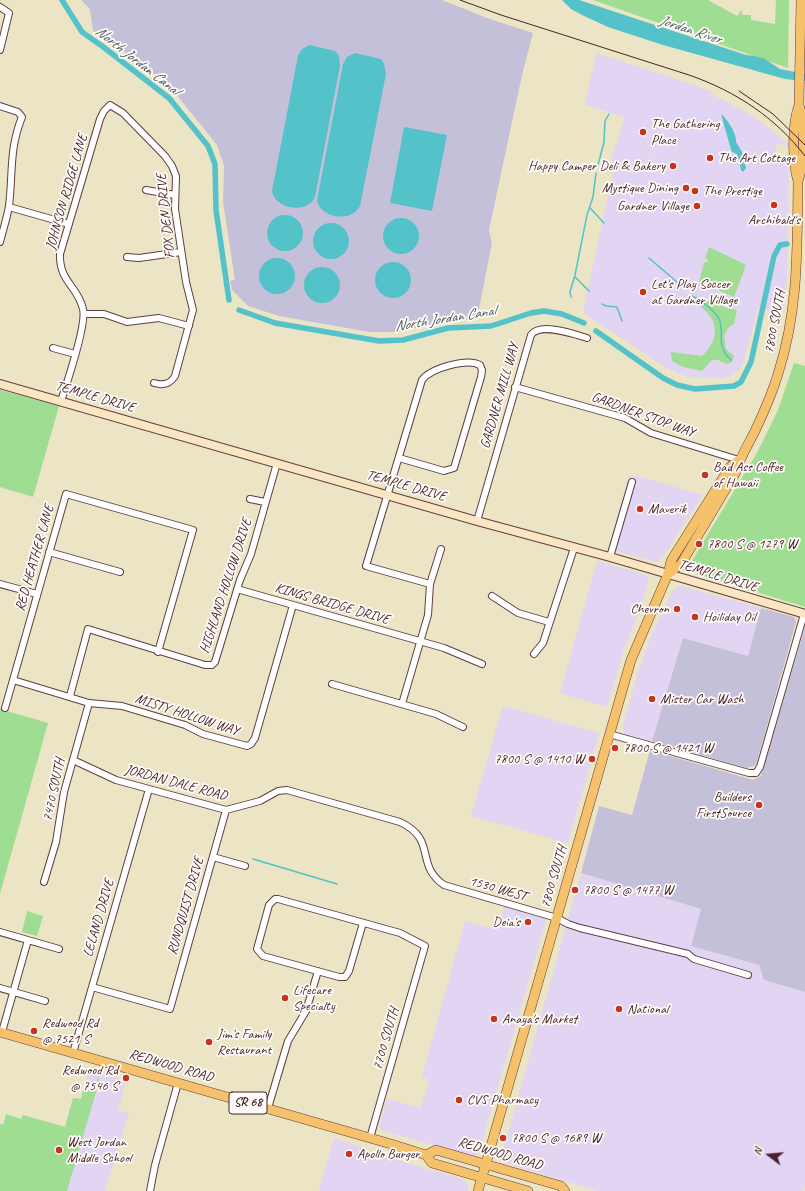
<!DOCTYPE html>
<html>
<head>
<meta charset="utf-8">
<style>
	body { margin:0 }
	#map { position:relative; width:805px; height:1191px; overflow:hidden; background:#ebe4c5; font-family:Caveat,sans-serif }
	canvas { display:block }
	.north { position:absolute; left:749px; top:1135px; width:40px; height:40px; -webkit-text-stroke:3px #fdfcf7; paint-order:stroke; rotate:286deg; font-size:11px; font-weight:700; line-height:16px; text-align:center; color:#4a1f2b }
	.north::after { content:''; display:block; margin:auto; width:14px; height:18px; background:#4a1f2b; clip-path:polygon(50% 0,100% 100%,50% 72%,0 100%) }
</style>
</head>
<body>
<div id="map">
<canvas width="805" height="1191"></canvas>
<div class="north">N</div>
</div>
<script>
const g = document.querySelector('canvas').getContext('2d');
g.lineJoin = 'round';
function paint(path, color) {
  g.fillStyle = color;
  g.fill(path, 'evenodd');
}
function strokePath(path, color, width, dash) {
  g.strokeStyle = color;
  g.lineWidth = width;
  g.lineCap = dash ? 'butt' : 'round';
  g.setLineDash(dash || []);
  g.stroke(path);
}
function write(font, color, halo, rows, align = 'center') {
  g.font = font + ' Caveat,sans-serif';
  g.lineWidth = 3.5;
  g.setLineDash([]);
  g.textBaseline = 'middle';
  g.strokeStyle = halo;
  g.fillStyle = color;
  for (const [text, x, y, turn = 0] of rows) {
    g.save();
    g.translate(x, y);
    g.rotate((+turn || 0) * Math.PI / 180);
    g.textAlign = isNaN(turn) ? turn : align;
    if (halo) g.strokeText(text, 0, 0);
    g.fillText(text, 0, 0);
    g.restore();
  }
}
const built = new Path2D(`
	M596 53 712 91 711 94 748 113 783 139 789 147 777 143 774 155 789 161 787 278 784 312 758 309 743 363 738 371 732 376 722 378H692L670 370 583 313 613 172 612 156 625 118 585 104Z
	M637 476 703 495 662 558 657 562 608 549 629 477Z
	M597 561 644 574 649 579 641 607 623 652 607 707 560 693Z
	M680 586 761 608 748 656 683 638 652 741 625 734 622 729 639 669 654 629 673 590Z
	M503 706 599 733 568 843 471 816Z
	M581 873 701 909 691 946 759 965 764 980 805 992V1184L803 1191H597L509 1164 504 1160 503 1151Z
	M505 907 543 917 546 921 479 1152 476 1155H471L383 1131 379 1127 387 1099 421 1108 429 1079 422 1077 465 921 498 930Z
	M89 1070 126 1080 118 1110 129 1113 105 1191H0V1124L3 1125 6 1114 21 1119 23 1115 65 1127 73 1098 81 1099Z
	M334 1138 394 1159 462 1179 468 1185V1191H319Z`);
const industrial = new Path2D(`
	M81 0H442L487 18 533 33 522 75 489 230 492 243 477 319H453L398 332H369L279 316 248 306 232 290 230 281 235 280 223 202 224 166 217 145 175 93 161 79 118 47 93 31 90 9Z
	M761 608 794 617 796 622 756 765 747 768 652 741 683 638 748 656Z
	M805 627V992L764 980 759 965 691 946 701 909 581 873 599 806 632 815 650 750 753 780 761 776Z`);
const green = new Path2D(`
	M593 0H708L737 16 742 10V15H751V20L775 24 776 0H789L788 68Z
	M709 247 746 265 734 297 699 282 704 263 708 261V259L705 258Z
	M695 296 727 308 737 310 734 324 728 328 724 336 726 349 734 356 732 362 727 364 718 360H712L702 371 683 367 672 361 671 352 702 356C712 347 719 333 712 319 709 313 700 306 695 301Z
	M794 363 805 366V607L695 573 691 571 690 564 758 451 778 410Z
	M0 390 59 406 33 497 0 487Z
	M0 709 48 723 0 894Z
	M27 911 43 916 37 936 22 932Z
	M98 1076 99 1082 67 1191H0V1124L3 1125 6 1114 21 1119 23 1115 65 1127 73 1098 81 1099 83 1090 94 1092Z`);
const water = new Path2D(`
	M562 0H579L746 55 755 56 765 59 780 69 805 74V81L785 79 663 45 608 27 584 16 571 9Z
	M310 45 335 51 339 56 340 66 315 197C306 215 275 209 272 191L298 56 302 49Z
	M355 53 381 59 384 64 386 74 360 206C351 224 319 217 317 200L343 64 347 57Z
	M721 114C728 120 737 134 736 142L742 152 746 168 743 172 741 170 737 154 732 152 730 146Z
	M404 127 447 135 432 211 390 203Z
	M267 233a18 18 0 1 1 36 0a18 18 0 1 1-36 0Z
	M383 236a18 18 0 1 1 36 0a18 18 0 1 1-36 0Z
	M313 241a18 18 0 1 1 36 0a18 18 0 1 1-36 0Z
	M259 276a18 18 0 1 1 36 0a18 18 0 1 1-36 0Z
	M375 280a18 18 0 1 1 36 0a18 18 0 1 1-36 0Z
	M304 285a18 18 0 1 1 36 0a18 18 0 1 1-36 0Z`);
const stream = new Path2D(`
	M598 165 604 142 605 121 609 114
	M590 208 604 223
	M649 258 678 283
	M575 277 589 291
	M691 295C700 301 712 307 718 317 727 332 713 343 731 360
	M571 297 570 292 575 275 587 215 593 197 596 173
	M602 304 606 306 617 307 622 321
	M253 859 337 884`);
const canal = new Path2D(`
	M62 0 82 32 102 46 169 98 208 146 215 164 216 210 229 300
	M239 310 275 323 379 341 403 340 448 328 491 326 531 313 544 311 562 314 584 323
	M596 331 663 378 677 385 695 389 734 386 741 382 751 362 774 256 780 245 787 244`);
const street = new Path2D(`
	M0 7 9 13 0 50
	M0 106 18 112 22 117C9 149 13 173 9 206 7 218 3 230 0 242
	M146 190 175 195
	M9 207 69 224
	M127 257 139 258 181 252
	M84 314H104L127 322 159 318 189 326
	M53 348 75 354
	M515 387 625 418 651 433 739 460
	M61 401C67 383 87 324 83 309 78 286 59 282 60 254L100 119 104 111 110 105 123 113 165 156 172 166 176 176 175 209 186 282 193 310 175 376C170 384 164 386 154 383
	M399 458 444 471 454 468 481 377 482 370 480 365C467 358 431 368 422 380L366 566 430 584
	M250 499 265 502
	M477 521 531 335C540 322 574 334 587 338
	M49 552 120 572
	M610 557 632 482
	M0 584 37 594
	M237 589 444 648 482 664
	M492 596 518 613 549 622
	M534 654 543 643 574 548
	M13 680 89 703 122 706 185 725 203 734 247 746 251 744 255 738 293 605
	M332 684 436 714 463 727
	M70 696 88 629 205 665H212L215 662 240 580 251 554 277 463
	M402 704 428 615 430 584 441 549
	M5 708 66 494 193 530 158 652
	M609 734 749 773H756L760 767 804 614
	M73 760 116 780 226 810 260 801 278 791 287 790 400 822C438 840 414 864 444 885L557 918 568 924 580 928 688 954 694 959 748 975
	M213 857 245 866
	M44 882 56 842 64 792 89 703
	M363 923 349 971 345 977H339L263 956 257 949 269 905 275 899H278L400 933 425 946 370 1138
	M0 932 59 949
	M92 987 170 1009 226 810
	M0 988 45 1001
	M2 1032 28 940
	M73 1053 149 789
	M268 1108 288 1041 306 1011 318 971
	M150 1191 155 1165 178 1083`);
const secondary = new Path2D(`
	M0 384 477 521 610 557 805 614`);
const primary = new Path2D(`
	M798 181C792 162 792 124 799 105L801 0
	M668 574 681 564 736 472C740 457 748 445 755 431 764 412 772 394 778 374 799 309 797 248 798 181 805 162 805 124 799 105
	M0 1032 391 1144 426 1155 432 1163 528 1191
	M426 1155 436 1150 561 1186 565 1191
	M478 1191 631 660 668 574 671 561 730 467 739 460`);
const tram = new Path2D(`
	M460 0 501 15 689 75C735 91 775 117 805 156
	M739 91 773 114 805 145`);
const markers = [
	[643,132,4,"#c8321e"],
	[710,158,4,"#c8321e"],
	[673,166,4,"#c8321e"],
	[686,188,4,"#c8321e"],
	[695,191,4,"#c8321e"],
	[774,205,4,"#c8321e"],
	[697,206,4,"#c8321e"],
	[643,292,4,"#c8321e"],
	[705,475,4,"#c8321e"],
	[640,509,4,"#c8321e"],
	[699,544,4,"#c8321e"],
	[677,609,4,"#c8321e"],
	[695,617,4,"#c8321e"],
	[652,699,4,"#c8321e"],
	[615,748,4,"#c8321e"],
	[592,759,4,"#c8321e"],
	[759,805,4,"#c8321e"],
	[575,890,4,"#c8321e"],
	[528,922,4,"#c8321e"],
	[285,998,4,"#c8321e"],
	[619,1009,4,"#c8321e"],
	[494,1019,4,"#c8321e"],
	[34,1031,4,"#c8321e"],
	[209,1042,4,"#c8321e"],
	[126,1078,4,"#c8321e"],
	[459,1100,4,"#c8321e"],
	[503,1138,4,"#c8321e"],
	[59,1150,4,"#c8321e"],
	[349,1154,4,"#c8321e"]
];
const shields = [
	[248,1103,38]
];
const shieldNames = [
	["SR 68",248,1103]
];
const poiNames = [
	["The Gathering",651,124],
	["Place",651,140],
	["The Art Cottage",718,158],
	["Happy Camper Deli & Bakery",665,166,"right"],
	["Mystique Dining",678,188,"right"],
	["The Prestige",703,191],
	["Gardner Village",689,206,"right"],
	["Archibald's",774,220,"center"],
	["Let's Play Soccer",651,284],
	["at Gardner Village",651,300],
	["Bad Ass Coffee",713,467],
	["of Hawaii",713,483],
	["Maverik",648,509],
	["7800 S @ 1279 W",707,544],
	["Chevron",669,609,"right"],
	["Hoiliday Oil",703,617],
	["Mister Car Wash",660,699],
	["7800 S @ 1421 W",623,748],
	["7800 S @ 1410 W",584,759,"right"],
	["Builders",751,797,"right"],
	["FirstSource",751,813,"right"],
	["7800 S @ 1477 W",583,890],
	["Deia's",520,922,"right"],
	["Lifecare",293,990],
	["Specialty",293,1006],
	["National",627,1009],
	["Anaya's Market",502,1019],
	["Redwood Rd",42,1023],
	["@ 7521 S",42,1039],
	["Jim's Family",217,1034],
	["Restaurant",217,1050],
	["Redwood Rd",118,1070,"right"],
	["@ 7546 S",118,1086,"right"],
	["CVS Pharmacy",467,1100],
	["7800 S @ 1689 W",511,1138],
	["West Jordan",67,1142],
	["Middle School",67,1158],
	["Apollo Burger",357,1154]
];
const streetNames = [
	["JOHNSON RIDGE LANE",67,192,-74],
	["FOX DEN DRIVE",166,216,-96],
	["7800 SOUTH",775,322,-79],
	["GARDNER MILL WAY",500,396,-74],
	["TEMPLE DRIVE",95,397,16],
	["GARDNER STOP WAY",643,415,20],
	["TEMPLE DRIVE",406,486,16],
	["RED HEATHER LANE",35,558,-74],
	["TEMPLE DRIVE",718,576,17],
	["HIGHLAND HOLLOW DRIVE",226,586,-72],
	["KINGS BRIDGE DRIVE",332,604,16],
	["MISTY HOLLOW WAY",187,715,18],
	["JORDAN DALE ROAD",176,783,15],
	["7470 SOUTH",54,790,-78],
	["7800 SOUTH",554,877,-74],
	["1530 WEST",498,889,16],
	["RUNDQUIST DRIVE",186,906,-74],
	["LELAND DRIVE",99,918,-74],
	["7700 SOUTH",386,1039,-74],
	["REDWOOD ROAD",171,1066,16],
	["REDWOOD ROAD",500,1154,16]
];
const waterNames = [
	["Jordan River",690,30,18],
	["North Jordan Canal",137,61,38],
	["North Jordan Canal",445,319,-9]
];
paint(built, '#e2d4f3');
paint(industrial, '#c5c0da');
paint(green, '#9edd92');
paint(water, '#54c2c9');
strokePath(stream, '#54c2c9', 1.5);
strokePath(canal, '#54c2c9', 5.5);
strokePath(street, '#623d42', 8);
strokePath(secondary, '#623d42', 10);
strokePath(primary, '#623d42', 10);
strokePath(street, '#fff', 6);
strokePath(secondary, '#fbe6c4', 8);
strokePath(primary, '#f5c16b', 9);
strokePath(tram, '#4a1f2b', 1);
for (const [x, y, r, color] of markers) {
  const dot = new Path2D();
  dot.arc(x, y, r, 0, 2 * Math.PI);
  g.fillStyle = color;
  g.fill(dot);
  strokePath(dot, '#fdfcf7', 1.5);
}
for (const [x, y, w] of shields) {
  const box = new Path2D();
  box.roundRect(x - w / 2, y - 11, w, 22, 3);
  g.fillStyle = '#fdfcf7';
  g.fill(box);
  strokePath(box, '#4a1f2b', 1);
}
write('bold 13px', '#4a1f2b', null, shieldNames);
write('14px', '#4a1f2b', '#fdfcf7', poiNames, 'left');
write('14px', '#4a1f2b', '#fdfcf7', streetNames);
write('italic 15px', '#4e5862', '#fdfcf7', waterNames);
</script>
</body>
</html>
